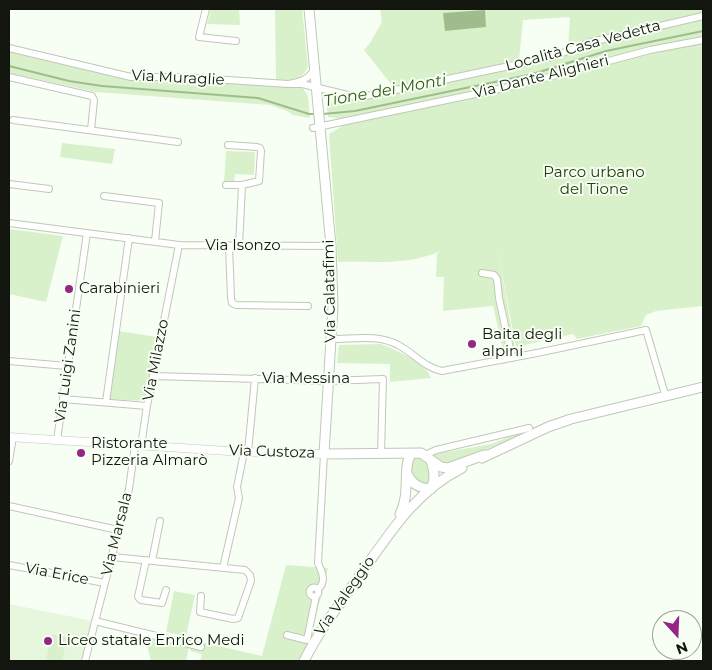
<!DOCTYPE html>
<html>
<head>
<meta charset="utf-8">
<style>
	body { margin:0 }
	#map { position:relative; width:712px; height:670px; overflow:hidden; background:#f7fef3; font-family:Montserrat,sans-serif }
	canvas { display:block }
	.frame { position:absolute; inset:0; border:10px solid #12160f; pointer-events:none }
	.north { position:absolute; left:652px; top:610px; width:50px; height:50px; box-sizing:border-box; background:#f7fef3; border:1px solid #9ba198; border-radius:50%; rotate:160deg; font-size:14px; font-weight:700; line-height:20px; text-align:center; color:#12160f }
	.north::after { content:''; display:block; margin:auto; width:18px; height:22px; background:#952686; clip-path:polygon(50% 0,100% 100%,50% 72%,0 100%) }
</style>
</head>
<body>
<div id="map">
<canvas width="712" height="670"></canvas>
<div class="frame"></div>
<div class="north">N</div>
</div>
<script>
const g = document.querySelector('canvas').getContext('2d');
g.lineJoin = 'round';
function paint(path, color) {
  g.fillStyle = color;
  g.fill(path, 'evenodd');
}
function strokePath(path, color, width, dash) {
  g.strokeStyle = color;
  g.lineWidth = width;
  g.lineCap = dash ? 'butt' : 'round';
  g.setLineDash(dash || []);
  g.stroke(path);
}
function write(font, color, halo, rows, align = 'center') {
  g.font = font + ' Montserrat,sans-serif';
  g.lineWidth = 4;
  g.setLineDash([]);
  g.textBaseline = 'middle';
  g.strokeStyle = halo;
  g.fillStyle = color;
  for (const [text, x, y, turn = 0] of rows) {
    g.save();
    g.translate(x, y);
    g.rotate((+turn || 0) * Math.PI / 180);
    g.textAlign = isNaN(turn) ? turn : align;
    if (halo) g.strokeText(text, 0, 0);
    g.fillText(text, 0, 0);
    g.restore();
  }
}
const built = new Path2D(`
	M9 604 93 621 82 661H9Z`);
const green = new Path2D(`
	M211 9H239L240 25 207 24Z
	M275 9H302L308 66C303 81 289 80 276 81Z
	M380 9H703V13L605 35 568 46 570 17 523 20 519 60 394 88 364 50 370 43 382 22Z
	M703 19V37L654 46 545 75 342 119 328 117 326 102 370 99 555 59 595 44Z
	M703 43V306L656 311 646 315 641 326 577 339 573 334 516 347 497 247 515 348 503 350 493 306 443 311 444 277H436L437 254 440 251C409 266 371 261 338 262L329 134 344 125 552 79 611 62Z
	M9 52 119 78 303 88 308 96 310 118 293 115 287 111 270 105 96 92 9 73Z
	M62 143 115 149 112 164 60 157Z
	M226 151 255 152 254 175 235 174 234 182H224Z
	M9 229 63 236 46 302 9 294Z
	M119 331 157 337 144 401 110 399Z
	M381 344C396 350 427 363 431 378L390 382V364L337 363 339 345Z
	M557 418V420L451 464 440 463 433 456 435 454 491 444Z
	M416 457 423 459C430 466 433 476 428 485L418 483C412 475 407 465 416 457Z
	M286 565 328 568 309 644 298 661H200L202 654 190 651 193 640 262 656Z
	M174 591 195 595 186 636 166 632Z
	M51 634 67 638 62 661H46Z
	M145 638 189 647 186 661H151Z`);
const water = new Path2D(`
	M485 10 486 27 445 31 443 13Z`);
const stream = new Path2D(`
	M9 66 69 81 102 86 258 98 309 114H315
	M323 114 355 111 533 74 606 51 703 31`);
const minor = new Path2D(`
	M206 9 199 37 236 41
	M9 48 131 77H183L288 84C299 82 309 80 314 69
	M9 77 92 96 94 100 91 130
	M288 84H302L356 97 372 95 552 57 591 42 703 16
	M13 120 178 142
	M313 128 523 84 650 50 703 40
	M228 145 257 147 260 148 261 151 259 181 242 185 239 246
	M9 184 49 189
	M226 185H242
	M104 196 159 203 155 241
	M9 223 179 245 331 246
	M229 246 231 298 232 303 236 305 308 306
	M482 273 494 275 497 279 499 298 512 358
	M332 339C353 339 379 334 398 345 414 353 425 368 442 371L537 353 646 330 664 391
	M9 361 67 366
	M153 376 328 381 383 379 381 454
	M63 399 147 406
	M106 402 129 238
	M57 440 87 233
	M141 446 147 406 179 245
	M248 452 255 378
	M425 455 436 450 529 428
	M9 461 13 437
	M9 506 118 530
	M112 557 245 570 250 575 251 581 238 618 233 619 200 612 201 596
	M146 560 138 597 141 600 162 603 166 590
	M152 561 160 521
	M9 565 105 583
	M223 568 239 498 237 487 244 452
	M309.5 592a4.5 4.5 0 1 1 9 0a4.5 4.5 0 1 1-9 0Z
	M318 589C327 582 322 572 318 563L324 454
	M95 621 201 647
	M287 635 307 640 316 596
	M85 661 129 489 135 446`);
const tertiary = new Path2D(`
	M9 437 244 452 324 454`);
const secondary = new Path2D(`
	M309 9 331 246 333 306 324 454 421 453 441 467 448 468 484 455H488
	M482 458 548 427 571 419 703 387
	M431 461C434 471 436 479 431 488
	M407 474C413 485 419 488 431 489
	M400 514C411 493 402 467 411 454
	M304 661C319 631 339 605 358 578 388 536 414 492 462 468`);
const markers = [
	[69,289,5,"#952686"],
	[472,344,5,"#952686"],
	[81,453,5,"#952686"],
	[48,641,5,"#952686"]
];
const streetNames = [
	["Località Casa Vedetta",583,46,-15],
	["Via Dante Alighieri",541,77,-14],
	["Via Muraglie",178,78,3],
	["Via Isonzo",243,246],
	["Via Calatafimi",330,291,-91],
	["Via Milazzo",156,360,-79],
	["Via Luigi Zanini",68,366,-82],
	["Via Messina",306,379],
	["Via Custoza",272,452,2],
	["Via Marsala",117,534,-76],
	["Via Erice",57,574,11],
	["Via Valeggio",345,596,-55]
];
const parkNames = [
	["Parco urbano",594,173],
	["del Tione",594,190]
];
const poiNames = [
	["Carabinieri",79,289],
	["Baita degli",482,335],
	["alpini",482,352],
	["Ristorante",91,444],
	["Pizzeria Almarò",91,461],
	["Liceo statale Enrico Medi",58,641]
];
const waterNames = [
	["Tione dei Monti",385,91,-10]
];
paint(built, '#e7f7dd');
paint(green, '#d9f1ca');
paint(water, '#9fbd8c');
strokePath(stream, '#9fbd8c', 2);
strokePath(minor, '#bec9b7', 8);
strokePath(tertiary, '#bec9b7', 9);
strokePath(secondary, '#bec9b7', 11);
strokePath(minor, '#fff', 6);
strokePath(tertiary, '#fff', 8);
strokePath(secondary, '#fff', 9);
for (const [x, y, r, color] of markers) {
  const dot = new Path2D();
  dot.arc(x, y, r, 0, 2 * Math.PI);
  g.fillStyle = color;
  g.fill(dot);
  strokePath(dot, '#f7fef3', 2);
}
write('15px', '#12160f', '#f7fef3', streetNames);
write('15px', '#223e09', '#f7fef3', parkNames);
write('15px', '#12160f', '#f7fef3', poiNames, 'left');
write('italic 16px', '#365a16', '#f7fef3', waterNames);
</script>
</body>
</html>
